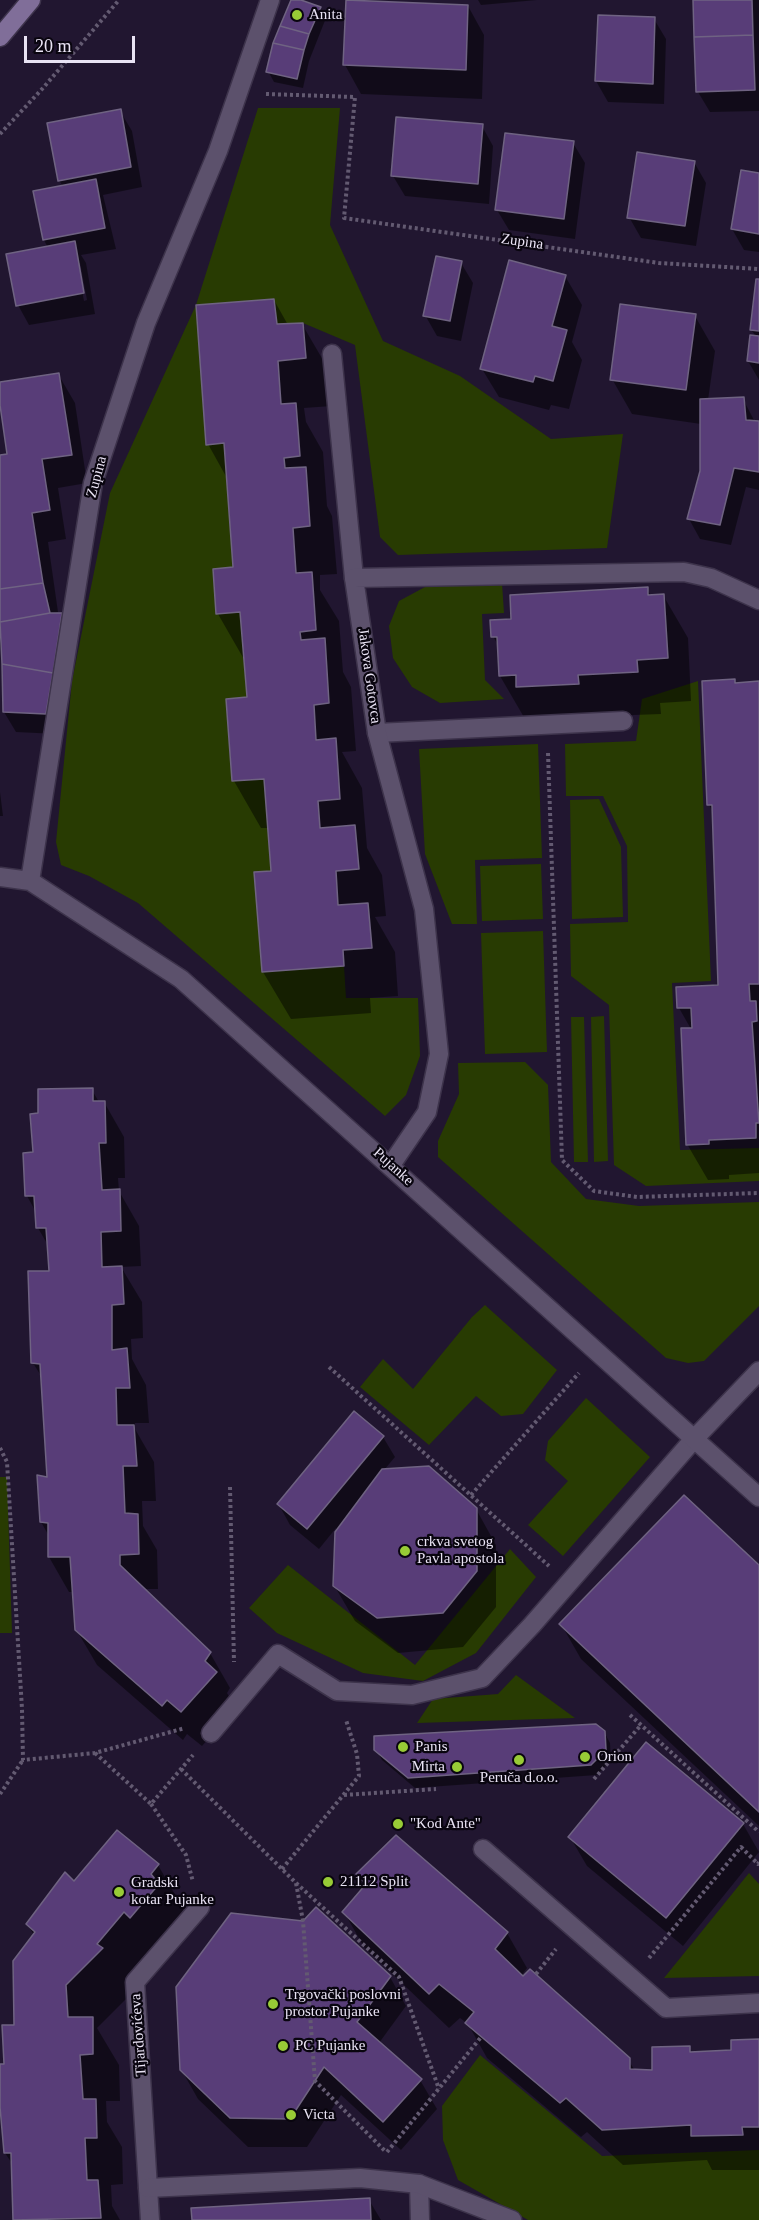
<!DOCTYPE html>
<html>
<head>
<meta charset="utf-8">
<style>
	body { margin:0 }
	#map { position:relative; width:759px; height:2220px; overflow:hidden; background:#211630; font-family:"Times New Roman",serif }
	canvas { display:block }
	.scale { position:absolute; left:24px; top:36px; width:111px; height:27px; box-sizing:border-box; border:3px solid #e9e3f4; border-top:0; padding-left:8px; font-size:18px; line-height:21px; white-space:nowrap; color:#e9e3f4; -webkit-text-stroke:4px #09050f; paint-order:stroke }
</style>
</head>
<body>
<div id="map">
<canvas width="759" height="2220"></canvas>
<div class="scale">20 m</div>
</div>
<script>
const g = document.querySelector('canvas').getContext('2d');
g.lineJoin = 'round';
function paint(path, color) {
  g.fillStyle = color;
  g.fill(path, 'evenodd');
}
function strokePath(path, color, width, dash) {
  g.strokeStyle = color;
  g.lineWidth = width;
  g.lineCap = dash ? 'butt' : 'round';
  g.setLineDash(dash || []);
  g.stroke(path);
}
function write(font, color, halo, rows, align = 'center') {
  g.font = font + ' "Times New Roman",serif';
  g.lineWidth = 4.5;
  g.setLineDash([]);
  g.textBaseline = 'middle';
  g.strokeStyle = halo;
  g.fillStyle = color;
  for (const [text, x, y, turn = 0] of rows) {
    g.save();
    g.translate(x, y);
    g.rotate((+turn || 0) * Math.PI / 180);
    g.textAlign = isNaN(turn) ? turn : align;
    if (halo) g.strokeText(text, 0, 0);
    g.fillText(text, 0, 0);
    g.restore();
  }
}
const green = new Path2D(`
	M258 108H340L330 225 383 341 460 376 551 439 623 434 607 548 398 555 380 537 355 345 303 323 277 324 274 299 196 305 206 444 224 443 233 567 216 614 240 612 247 697 226 699 232 781 264 779 271 871 254 872 262 972 344 966 346 998H418L420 1056 406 1095 385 1116 138 903 89 876 61 865 56 842 72 681 110 493 196 305Z
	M502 583 504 613 482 614 485 680 504 699 440 703 412 687 393 658 389 626 399 601 425 587Z
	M698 681 711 981 672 983 680 1150 759 1148V1181L646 1186 614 1165 609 1005 571 976 570 924 628 922 627 846 603 796H566L565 744 636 741 642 699Z
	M538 744 542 858 475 860 477 924H452L425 854 419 749Z
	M599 799 621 847 623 917 572 919 570 800Z
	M541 864 543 919 482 921 480 866Z
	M543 931 547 1052 485 1054 481 933Z
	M604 1016 608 1161 594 1162 591 1017Z
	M571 1017H584L588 1162H574Z
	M525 1062 548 1085 551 1162 586 1199 639 1206 759 1202V1306L704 1361 688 1363 666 1358 438 1157V1141L459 1094 458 1063Z
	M485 1305 557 1370 523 1414 501 1416 476 1396 429 1445 360 1387 383 1359 413 1389 472 1317Z
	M586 1398 650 1457 563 1556 528 1525 568 1481 545 1460 548 1441Z
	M0 1477H7L12 1633H0Z
	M510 1549 536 1577 476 1653 423 1681 363 1673 277 1633 249 1608 288 1565 415 1665Z
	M516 1675 575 1718 417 1723 433 1699 498 1694Z
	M749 1873 759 1884V1976L664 1978Z
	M480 2055 602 2156 759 2150V2220H528L458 2180 443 2140 442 2106Z`);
const shadow = new Path2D(`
	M292 0 320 8 326 18 309 61 303 88 274 82 268 71Z
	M478 0H537L481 5Z
	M695 0H759V111L710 112 698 92Z
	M468 6 484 35 482 99 361 94 345 65Z
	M599 17 654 19 666 39 664 104 608 102 596 81Z
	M120 111 132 131 142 187 103 195 116 249 81 255 86 263 95 314 29 325 18 305 48 248 44 240 35 192 63 187 59 180ZM77 263H80L87 300 84 301Z
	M482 126 493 146 489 204 405 196 393 176Z
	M573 143 585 163 575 239 509 230 497 210Z
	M694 162 706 183 696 246 641 238 629 217Z
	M759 175V252L744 250 732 229Z
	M461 263 473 283 461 341 437 336 425 315Z
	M565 276 582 305 572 342 582 360 569 409 551 405 549 410 499 397 482 369Z
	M759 281V380L748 361 756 337 751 329Z
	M274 300 288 325 302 324 330 372 332 406 304 408 306 422 323 452 327 506 332 516 337 574 320 575V590L339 621 343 672 351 687 356 751 342 752 362 788 367 848 382 875 386 916 375 917 395 952 398 996 370 998 371 1013 291 1019 263 972 273 872 269 828H261L234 781 248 698 245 661 218 614 235 569 228 480 208 444Z
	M695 316 715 351 708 400 743 399 755 422H759V490L746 487 731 545 700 539 689 519 701 472V424L632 414 612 379Z
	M58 374 75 403 87 483 58 488 66 539 48 542 58 612 51 615H61L73 635 57 734 16 732 4 712V664L0 644V456L9 455 0 383Z
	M647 589 651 596 663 595 688 638 691 701 660 703 661 714 525 719 500 676 499 647 493 636Z
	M703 682H759V1173L729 1175V1179L708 1180 687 1144 691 1029 679 1008 719 987 714 813 709 805Z
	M0 792 3 816H0Z
	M92 1090 99 1102H104L124 1137 125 1178H118L119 1191 139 1226 141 1266 121 1267 142 1302 143 1338 131 1339 132 1359 146 1385 149 1423H135V1429L154 1462 156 1501H142L143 1526 157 1550 158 1589H143L210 1653 230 1688 227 1693 236 1708 202 1746 187 1734 183 1740 97 1665 76 1629 74 1592H69L49 1557V1536L41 1522 48 1479 43 1379 33 1363 50 1273 49 1247 38 1228 37 1214 27 1196 39 1115Z
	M383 1437 395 1457 384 1470 476 1509 496 1545V1607L463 1647 398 1653 355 1621 334 1585 336 1528 319 1549 290 1525 279 1505Z
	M759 1567V1826L581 1659 561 1624Z
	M604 1732 610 1743 611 1760 597 1775 415 1788 382 1760 376 1749Z
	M646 1744 743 1824 759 1852 683 1946 587 1866 570 1837Z
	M117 1832 158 1865 185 1912 125 1989 129 1996 97 2028 119 2065 120 2101H106L107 2122 122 2147 123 2184 111 2185 112 2206 120 2220H14L13 2165 5 2153 3 2117 0 2112V2066L6 2065 34 1935 27 1924 75 1883Z
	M396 1837 507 1933 527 1968 518 1980 628 2059 635 2071 654 2072 689 2047 693 2054 733 2052 759 2041V2170H712L707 2160 623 2165 587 2132 581 2137 487 2058 468 2024 460 2018 449 2028 364 1947 344 1912 365 1887 358 1875Z
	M390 1977 406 2006 379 2043 420 2080 437 2109 401 2150 341 2095 307 2147H248L198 2099 181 2069Z
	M369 2200 381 2220H194Z`);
const building = new Path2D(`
	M291 0H301L321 7 309 34 280 26Z
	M346 0 468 5 466 70 343 65Z
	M693 0H752L753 35 694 37Z
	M598 15 655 17 653 84 595 81Z
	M280 26 309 34 304 50 273 43Z
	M753 35 755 90 696 92 694 37Z
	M273 43 304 50 297 79 266 72Z
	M121 109 131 167 58 181 47 123Z
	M396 117 483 124 478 184 391 176Z
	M505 133 574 141 564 219 495 210Z
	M637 152 695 161 685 226 627 218Z
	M741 170 759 173V234L731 229Z
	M96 179 105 228 43 240 33 191Z
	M75 241 84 293 16 306 6 254Z
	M436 256 462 261 450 321 423 316Z
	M509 260 566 275 552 326 567 330 553 381 535 376 533 382 480 369Z
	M756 279H759V331L750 330Z
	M274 299 277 324 303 323 306 358 278 361 281 404 296 403 300 456 284 458 285 468 306 467 310 526 293 528 296 573 312 572 316 630 300 632 301 640 325 638 329 703 314 705 316 740 336 738 340 799 318 801 320 828 355 825 359 869 336 871 338 905 368 903 372 948 343 950 344 966 262 972 254 872 271 871 264 779 232 781 226 699 247 697 240 612 216 614 213 569 233 567 224 443 206 445 196 305Z
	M620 304 696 314 686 390 610 380Z
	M750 335 759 336V363L747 361Z
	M59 373 72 455 42 459 50 510 32 513 43 583 0 589V455L7 454 0 405V382Z
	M744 397 746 420 759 421V472L734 468 720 525 687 519 700 471V399Z
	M43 583 50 613 0 622V589Z
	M648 587V595L664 594 668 658 637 660 638 672 578 675 579 684 516 687V675L499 676 497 637H491L490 620 511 619 510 595Z
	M50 613H62L53 673 2 664 0 622Z
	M2 664 53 673 46 714 3 712Z
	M735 679V683L759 681V984H749L750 1001H756L757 1021 752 1022 759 1123H756V1138L709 1140V1144L686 1145 681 1028H692L691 1008H677L676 987 718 985 712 805H707L702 681Z
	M93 1088V1101H105L106 1143H99L102 1190 120 1189 121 1231 101 1232 102 1267 122 1266 124 1304 112 1305V1350L127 1348 130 1388H116L117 1425H134L137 1466H123L125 1513 138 1514 139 1554 120 1555V1565L211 1652 205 1661 217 1672 181 1712 167 1700 162 1706 75 1630 70 1557H48V1523L40 1522 37 1475 47 1477 40 1364 31 1363 28 1271H49L46 1228H36L34 1196H25L23 1153 33 1152 30 1114 38 1113V1089Z
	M354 1411 384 1436 307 1529 277 1504Z
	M429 1466 477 1508V1571L443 1613 377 1618 333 1586 335 1532 382 1469Z
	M684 1495 759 1565V1812L559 1624Z
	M596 1724 605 1731 606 1750 591 1765 408 1778 374 1750V1736Z
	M646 1742 744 1823 666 1918 568 1837Z
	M117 1830 159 1864 151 1874 159 1884 130 1918 124 1912 97 1944 103 1948 66 1985 68 2017H93V2054L80 2055 83 2099H96L97 2138H85L87 2180H98L101 2218 13 2220 11 2153H4L0 2107V2064H4L2 2025H14L13 1961 35 1932 26 1924 65 1872 74 1881Z
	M396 1835 508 1932 495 1949 523 1976 530 1969 630 2058V2069L652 2070V2047L690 2046V2052L731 2050V2040L759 2039V2127H742L743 2135 691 2136V2125L602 2130 566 2098 560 2103 465 2023 474 2012 439 1984 429 1994 342 1912 366 1884 356 1874Z
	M316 1907 391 1976 357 2022 422 2079 383 2122 324 2067 290 2119 230 2118 180 2070 176 1987 231 1913 303 1921Z
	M370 2198 371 2220H192L191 2208Z`);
const path = new Path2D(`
	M266 94 355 97 344 218 659 263 759 269
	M0 134 43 88 119 0
	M548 753 562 1160 594 1191 637 1197 759 1193
	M329 1367 549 1566
	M0 1448 7 1462 22 1709 23 1760 95 1753 185 1728
	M230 1487 234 1662
	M471 1495 579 1373
	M630 1715 759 1832
	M95 1753 151 1804 193 1755
	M181 1769 296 1883 303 1921 315 2081 386 2152
	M594 1779 641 1725
	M0 1794 23 1760
	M344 1795 436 1789
	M151 1804 186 1855 193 1882
	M282 1869 359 1776 357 1754 346 1720
	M296 1883 399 1977 439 2089
	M649 1958 741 1847 758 1864 759 1862
	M536 1974 556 1949
	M387 2152 482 2036`);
const lane = new Path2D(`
	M332 354 354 578
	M377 733 623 721
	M211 1733 278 1654 337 1691 412 1695 482 1678 532 1625 694 1439
	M483 1849 666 2008 759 2003
	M419 2184 420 2220
	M150 2220 135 1982 200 1907`);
const street = new Path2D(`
	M0 877 30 881 181 979 759 1497
	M30 881 93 483 146 323 218 151 270 0
	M391 1165 427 1112 439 1054 424 909 377 733 354 578 684 572 711 578 759 600
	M694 1439 759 1371
	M148 2188 360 2178 419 2184 512 2220`);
const secondary = new Path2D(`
	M0 37 31 0`);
const markers = [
	[297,15,6,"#98cb36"],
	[405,1551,6,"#98cb36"],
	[403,1747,6,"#98cb36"],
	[585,1757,6,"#98cb36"],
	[519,1760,6,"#98cb36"],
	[457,1767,6,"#98cb36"],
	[398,1824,6,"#98cb36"],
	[328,1882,6,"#98cb36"],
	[119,1892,6,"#98cb36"],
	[273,2004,6,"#98cb36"],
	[283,2046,6,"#98cb36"],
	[291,2115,6,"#98cb36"]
];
const poiNames = [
	["Anita",309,15],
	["crkva svetog",417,1542],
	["Pavla apostola",417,1559],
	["Panis",415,1747],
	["Orion",597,1757],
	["Mirta",445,1767,"right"],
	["Peruča d.o.o.",519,1778,"center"],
	["\"Kod Ante\"",410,1824],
	["21112 Split",340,1882],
	["Gradski",131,1883],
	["kotar Pujanke",131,1900],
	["Trgovački poslovni",285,1995],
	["prostor Pujanke",285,2012],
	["PC Pujanke",295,2046],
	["Victa",303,2115]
];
const streetNames = [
	["Zupina",522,242,8],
	["Zupina",97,477,-75],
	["Jakova Gotovca",369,676,82],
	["Pujanke",393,1167,42],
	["Tijardovićeva",139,2035,-94]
];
paint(green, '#283b02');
paint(shadow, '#0007');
paint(building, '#583d78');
strokePath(building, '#6f6382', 1.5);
strokePath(lane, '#3d334b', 21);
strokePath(street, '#3d334b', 21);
strokePath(secondary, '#3d334b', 21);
strokePath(path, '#635a71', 4, [3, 3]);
strokePath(lane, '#5c516c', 18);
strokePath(street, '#5c516c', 18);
strokePath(secondary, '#806e99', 18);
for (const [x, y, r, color] of markers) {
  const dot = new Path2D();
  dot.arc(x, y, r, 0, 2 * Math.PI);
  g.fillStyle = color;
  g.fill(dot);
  strokePath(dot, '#09050f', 2);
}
write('15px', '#e9e3f4', '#09050f', poiNames, 'left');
write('15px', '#e9e3f4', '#09050f', streetNames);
</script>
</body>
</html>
